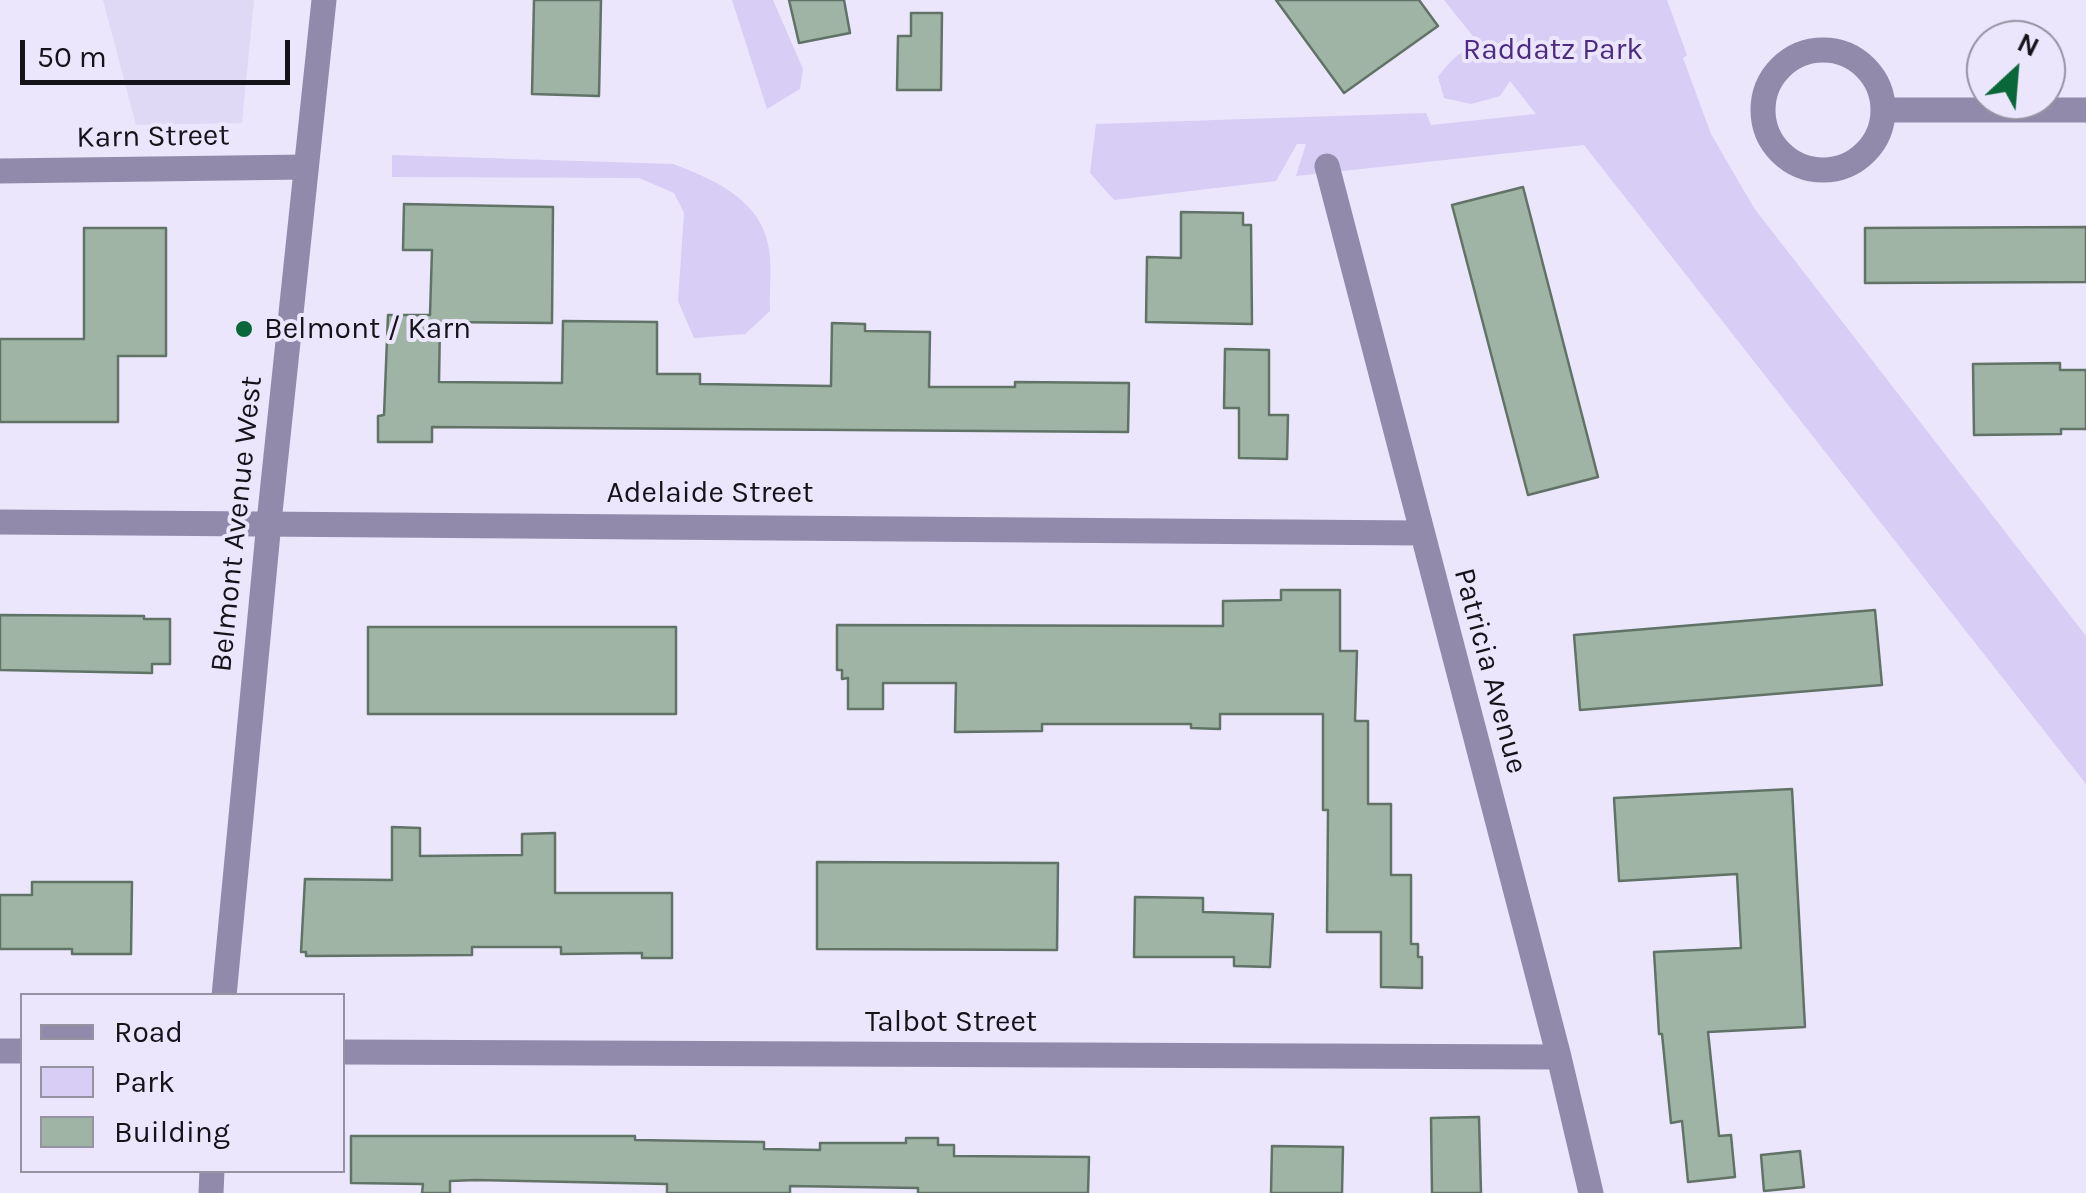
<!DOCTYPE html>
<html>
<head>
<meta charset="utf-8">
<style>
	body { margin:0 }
	#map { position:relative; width:2086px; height:1193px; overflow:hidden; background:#ebe6fc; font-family:Karla,sans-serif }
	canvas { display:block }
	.legend { position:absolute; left:20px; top:993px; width:325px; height:180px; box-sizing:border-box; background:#ebe6fc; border:2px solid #9592a2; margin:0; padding:12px 18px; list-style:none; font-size:30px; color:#14131a }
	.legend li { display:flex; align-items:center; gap:20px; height:50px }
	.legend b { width:50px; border:2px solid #9592a2 }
	.north { position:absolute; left:1966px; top:20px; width:100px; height:100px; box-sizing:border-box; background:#ebe6fc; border:2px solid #9592a2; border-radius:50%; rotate:26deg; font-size:28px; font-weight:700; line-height:40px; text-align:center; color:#14131a }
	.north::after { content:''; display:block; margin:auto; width:35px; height:45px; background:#0a673a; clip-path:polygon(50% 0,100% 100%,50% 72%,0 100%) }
	.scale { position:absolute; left:20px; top:40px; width:270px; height:45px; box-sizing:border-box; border:5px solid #14131a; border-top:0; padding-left:12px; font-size:30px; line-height:35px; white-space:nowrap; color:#14131a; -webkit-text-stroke:8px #ebe6fc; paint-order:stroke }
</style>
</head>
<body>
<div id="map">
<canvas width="2086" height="1193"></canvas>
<ul class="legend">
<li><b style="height:12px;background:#928aab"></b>Road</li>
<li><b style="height:28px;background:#d7cdf5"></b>Park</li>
<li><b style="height:28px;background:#a0b4a6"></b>Building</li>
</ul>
<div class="north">N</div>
<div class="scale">50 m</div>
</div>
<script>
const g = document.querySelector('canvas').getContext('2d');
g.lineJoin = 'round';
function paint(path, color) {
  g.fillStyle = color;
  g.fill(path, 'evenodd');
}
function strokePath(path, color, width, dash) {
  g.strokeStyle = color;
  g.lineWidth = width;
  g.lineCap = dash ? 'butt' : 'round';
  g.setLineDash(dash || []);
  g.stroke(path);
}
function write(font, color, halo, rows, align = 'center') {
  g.font = font + ' Karla,sans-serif';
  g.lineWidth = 8;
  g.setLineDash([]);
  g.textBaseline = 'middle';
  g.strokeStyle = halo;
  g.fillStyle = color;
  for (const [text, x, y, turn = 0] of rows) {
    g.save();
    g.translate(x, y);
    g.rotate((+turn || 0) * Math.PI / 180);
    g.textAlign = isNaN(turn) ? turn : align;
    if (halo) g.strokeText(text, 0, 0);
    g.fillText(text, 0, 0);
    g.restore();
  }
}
const built = new Path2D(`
	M103 0H254L242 123 136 125Z`);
const green = new Path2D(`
	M732 0H773L803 69 800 89 767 109Z
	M1444 0H1667L1687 55 1683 58 1711 134 1754 208 2086 636V784L1584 145 1296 176 1306 144H1297L1276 181 1114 200 1090 173 1096 124 1426 113 1431 125 1536 114 1510 81 1500 96 1471 104 1444 98 1438 77C1448 63 1463 47 1480 45Z
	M392 155 673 164C710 178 756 197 767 240 773 261 769 289 770 311L745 334 694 338 678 301 684 213 674 193 639 178 392 177Z`);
const building = new Path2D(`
	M534 0H601L599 96 532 94Z
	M789 0H844L850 33 799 43Z
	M1276 0H1419L1438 26 1344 93Z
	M911 13H942L941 90H897L898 36H911Z
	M1523 187 1598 477 1528 495 1452 205Z
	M404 204 553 207 552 323 440 322 439 382 562 383 563 321 657 322V374H700V384L831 386 832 323 865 324V331L930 332 929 387H1015V382L1129 383 1128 432 432 427V442H378V416L384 415 388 315H430L432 250H403Z
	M1181 212 1243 213V225H1251L1252 324 1146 322 1147 257 1181 258Z
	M2086 227V282L1865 283V228Z
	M84 228H166V356H118V422H0V339H84Z
	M1225 349 1269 350V415H1288L1287 459 1239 458V408H1224Z
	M2060 363V370H2086V429H2061V434L1974 435 1973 364Z
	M1281 590H1340V651H1357L1355 721H1368V804H1391V875H1411V944H1418V957H1422V988L1381 987V932H1327L1328 810H1323V714H1220V729L1191 728V724H1042V731L955 732 956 683H883V709H848V678L842 679V670H837V625L1223 626V601L1281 600Z
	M1875 610 1882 685 1580 710 1574 635Z
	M0 615 144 616V619H170V664H152V673L0 670Z
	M368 627H676V714H368Z
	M1792 789 1805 1027 1708 1032 1719 1136 1731 1135 1735 1177 1688 1182 1682 1121 1671 1123 1662 1034H1659L1654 952 1741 948 1737 874 1619 881 1614 798Z
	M392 827 420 828V856L522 855V834L555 833V893H672V958H642V953L561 954V947H472V955L306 956V952H301L305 879 392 880Z
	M817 862 1058 863 1057 950 817 949Z
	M32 882H132L131 954H72V949H0V895H32Z
	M1135 897 1203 898V912L1273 914 1270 967 1234 966V957H1134Z
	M1479 1117 1481 1193H1432L1431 1118Z
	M351 1136H635V1140L764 1142V1149L820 1150V1143H906V1138H938V1145H954V1156L1089 1157 1088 1193H918V1188L790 1186V1193H667V1184L476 1180 450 1181V1193H422L423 1184 351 1183Z
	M1272 1146 1343 1147 1342 1193H1271Z
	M1800 1151 1804 1187 1764 1191 1761 1155Z`);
const minor = new Path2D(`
	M1763 110a60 60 0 1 1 120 0a60 60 0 1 1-120 0Z
	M1883 110H2086
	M1327 166 1559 1057 1591 1193
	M0 171 306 167
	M0 522 1420 533
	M0 1051H22
	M342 1052 1559 1057`);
const tertiary = new Path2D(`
	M224 996 269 522 324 0
	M211 1193 212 1170`);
const markers = [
	[244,329,10,"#0a673a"]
];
const parkNames = [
	["Raddatz Park",1553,50]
];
const streetNames = [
	["Karn Street",153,137,-1],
	["Adelaide Street",710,493],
	["Belmont Avenue West",237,524,-84],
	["Patricia Avenue",1490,671,75],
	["Talbot Street",951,1022]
];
const poiNames = [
	["Belmont / Karn",264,329]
];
paint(built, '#e0d9f6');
paint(green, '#d7cdf5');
paint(building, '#a0b4a6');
strokePath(building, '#607366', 2.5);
strokePath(minor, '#928aab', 25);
strokePath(tertiary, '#928aab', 25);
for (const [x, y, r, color] of markers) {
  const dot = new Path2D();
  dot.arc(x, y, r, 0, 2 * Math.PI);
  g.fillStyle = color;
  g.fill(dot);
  strokePath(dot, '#ebe6fc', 4);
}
write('30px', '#4d2b83', '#ebe6fc', parkNames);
write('30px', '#14131a', '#ebe6fc', streetNames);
write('30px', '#14131a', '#ebe6fc', poiNames, 'left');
</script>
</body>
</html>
